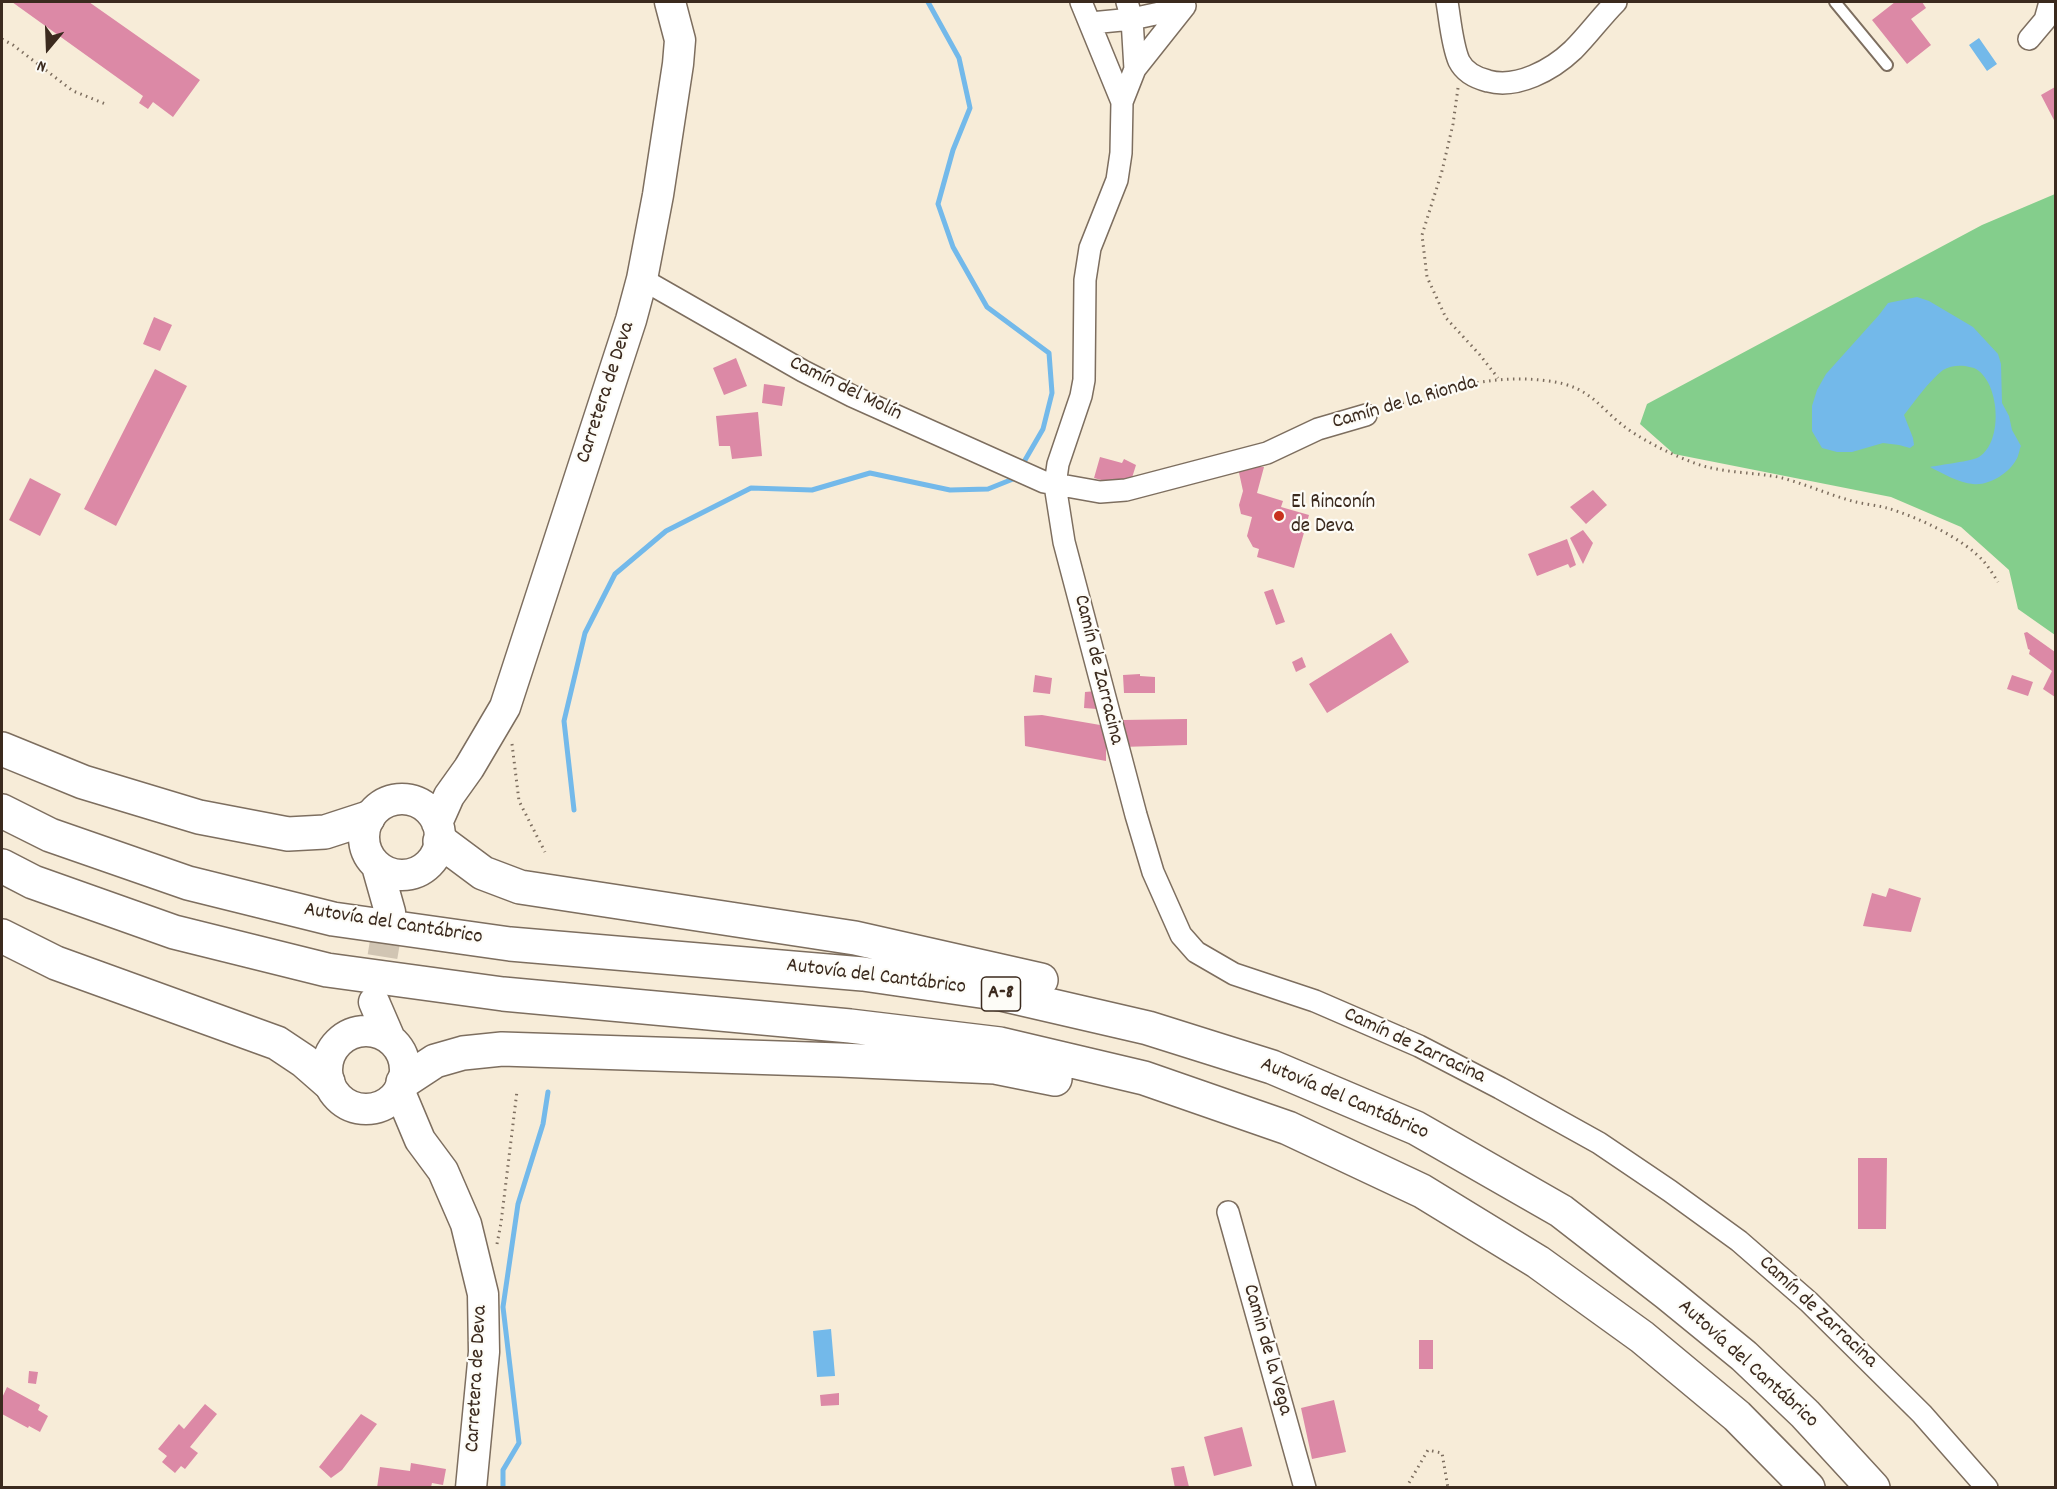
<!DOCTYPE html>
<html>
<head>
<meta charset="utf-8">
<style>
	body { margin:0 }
	#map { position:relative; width:2057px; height:1489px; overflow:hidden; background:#f7ecd8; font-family:Dekko,sans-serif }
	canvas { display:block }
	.frame { position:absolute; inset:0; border:3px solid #3b2a1e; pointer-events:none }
	.north { position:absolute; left:18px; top:18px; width:60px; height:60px; -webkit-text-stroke:4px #fdfcf7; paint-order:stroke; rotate:199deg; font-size:16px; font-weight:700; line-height:24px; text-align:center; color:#3b2a1e }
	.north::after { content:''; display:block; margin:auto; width:21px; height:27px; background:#3b2a1e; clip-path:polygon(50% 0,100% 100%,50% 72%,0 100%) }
</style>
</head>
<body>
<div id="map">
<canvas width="2057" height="1489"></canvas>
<div class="frame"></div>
<div class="north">N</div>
</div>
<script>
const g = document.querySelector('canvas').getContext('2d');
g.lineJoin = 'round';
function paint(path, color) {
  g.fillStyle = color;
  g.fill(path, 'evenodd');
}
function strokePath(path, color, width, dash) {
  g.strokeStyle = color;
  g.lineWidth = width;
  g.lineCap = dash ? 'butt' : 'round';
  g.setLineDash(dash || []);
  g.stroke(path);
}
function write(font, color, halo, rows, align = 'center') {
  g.font = font + ' Dekko,sans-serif';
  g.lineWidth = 4.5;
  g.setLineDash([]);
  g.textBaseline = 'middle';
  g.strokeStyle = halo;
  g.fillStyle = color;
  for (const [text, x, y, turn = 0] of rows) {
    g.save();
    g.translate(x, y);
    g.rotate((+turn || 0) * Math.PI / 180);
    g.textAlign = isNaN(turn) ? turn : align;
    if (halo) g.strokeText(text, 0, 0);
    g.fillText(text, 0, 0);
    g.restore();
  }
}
const green = new Path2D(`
	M2055 194V635L2018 609 2009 570 1961 527 1891 497 1674 454 1640 424 1647 404 1982 225Z`);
const water = new Path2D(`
	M1979 38 1997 64 1987 71 1969 45Z
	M1917 297 1929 301 1973 327 1998 354 2001 364 2002 403 2009 416 2012 430 2021 446C2019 450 2019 456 2016 460 2009 473 1989 486 1973 484 1959 483 1942 473 1930 467 1939 465 1973 461 1979 457 2004 442 2000 380 1974 368 1971 367 1968 367 1965 366 1958 365 1949 366 1943 370 1928 382 1915 401 1904 415L1913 438 1914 445 1910 448 1899 445 1883 443 1852 452H1837L1822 448 1812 431V406L1817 390 1826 374 1879 315 1888 303Z
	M831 1329 835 1376 817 1377 813 1331Z`);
const stream = new Path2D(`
	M928 2 959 58 970 108 953 150 938 204 953 247 987 307 1049 353 1052 393 1043 429 1021 467
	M574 810 564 721 585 633 615 574 666 531 751 488 812 490 870 473 950 490 988 489 1013 479 1016 475
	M503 1488V1470L519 1443 503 1307 518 1204 543 1124 548 1092`);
const building = new Path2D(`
	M12 2H89L200 80 173 117 153 102 148 109 139 103 143 96Z
	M1895 2H1922L1926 8 1911 19 1931 45 1907 64 1872 20Z
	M2055 87V122L2041 95Z
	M154 317 172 325 160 351 143 344Z
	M736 358 747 386 724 395 713 368Z
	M155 369 187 386 116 526 84 509Z
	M764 384 785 387 782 406 762 403Z
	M758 412 762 456 732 459 730 446H719L716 416Z
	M1100 457 1122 463 1124 459 1136 465 1131 481 1119 485 1094 478Z
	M1249 466 1264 467 1257 493 1283 501 1281 507 1309 515 1294 568 1257 557 1259 549 1253 547 1247 536 1252 517 1241 514 1239 505 1243 491 1238 468Z
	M30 478 61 494 40 536 9 520Z
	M1593 490 1607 505 1586 524 1570 507Z
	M1583 530 1593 543 1583 564 1570 538Z
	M1567 539 1576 565 1570 568 1568 564 1537 576 1528 554Z
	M1273 589 1285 622 1276 625 1264 592Z
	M2027 632 2055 652V697L2043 689 2052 671 2029 654 2030 650 2028 649 2024 633Z
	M1391 633 1409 662 1327 713 1309 684Z
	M1302 657 1306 667 1296 672 1292 662Z
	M1140 674V676L1155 677V693H1124L1123 675Z
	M1035 675 1052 678 1050 694 1033 692Z
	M2012 675 2033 682 2028 696 2007 689Z
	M1096 691 1097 709 1084 708 1085 692Z
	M1042 715 1106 726V761L1025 746 1024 716Z
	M1187 719V745L1122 747V720Z
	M1889 888 1921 898 1911 932 1863 926 1872 893 1886 897Z
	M1858 1158H1887L1886 1229H1858Z
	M1419 1340H1433V1369H1419Z
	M29 1371 38 1372 36 1384 28 1383Z
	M7 1387 40 1405 38 1410 48 1416 40 1432 29 1426 28 1428 2 1414V1398Z
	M839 1393V1405L821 1406 820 1395Z
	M1334 1400 1346 1452 1312 1459 1301 1408Z
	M205 1404 217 1414 190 1447 198 1453 185 1469 181 1466 175 1473 162 1462 167 1456 158 1449 179 1424 184 1429Z
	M361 1414 377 1424 342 1470 331 1478 319 1467Z
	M1242 1427 1252 1466 1214 1476 1204 1437Z
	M411 1463 446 1469 443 1485 432 1483 431 1487 422 1486V1488H377L380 1467 410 1471Z
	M1184 1466 1189 1487 1175 1488 1171 1468Z`);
const secondaryTunnel = new Path2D(`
	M375 1001 390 912`);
const path = new Path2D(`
	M2 39 13 45 73 91 108 105
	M1458 88 1453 124 1442 171 1422 235 1427 277 1446 318 1480 355 1498 378
	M1385 409C1440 390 1490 373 1549 381 1594 387 1599 410 1632 432 1652 445 1675 456 1697 464 1723 473 1751 472 1778 477 1803 483 1827 494 1852 501 1863 504 1876 505 1887 508 1918 517 1965 539 1985 563 1990 569 1994 576 1998 582
	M512 744 519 801 545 852
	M497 1244 501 1223 517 1091
	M1406 1488 1428 1450 1442 1453 1448 1488`);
const lane = new Path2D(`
	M1835 2 1887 65`);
const street = new Path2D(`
	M1081 2 1122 102
	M1127 2 1132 19 1135 69 1122 102 1121 153 1117 180 1090 248 1085 280 1084 380 1081 396 1058 464 1055 485 1064 542 1136 815 1153 872 1181 935 1196 952 1234 974 1315 1001 1419 1046 1500 1088 1599 1143 1670 1191 1739 1241 1809 1302 1922 1414 1987 1488
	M1447 2C1450 19 1452 45 1459 61 1465 73 1476 78 1488 81 1517 89 1552 70 1573 50 1588 35 1601 17 1616 2
	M1091 23 1132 19 1183 8
	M2029 39 2045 20 2050 2
	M1135 69 1185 6
	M642 279 803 371 852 396 1044 482 1100 492 1126 490 1267 453 1318 429 1366 415
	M1228 1212 1305 1488`);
const secondary = new Path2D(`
	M364 837a38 38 0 1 1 76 0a38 38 0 1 1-76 0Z
	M437 823 449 796 469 768 505 707 631 320 642 279 658 195 678 64 680 40 670 2
	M377 866 390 912
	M374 1002 390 1039
	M327 1070a39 39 0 1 1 78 0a39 39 0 1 1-78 0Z
	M399 1090 420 1140 443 1171 466 1224 483 1294 484 1352 471 1488`);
const highway = new Path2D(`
	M2 749 83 782 199 817 288 834 325 832 368 818
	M2 811 50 835 188 883 333 919 510 944 863 974 1001 994 1148 1028 1272 1067 1416 1128 1561 1211 1668 1294 1744 1356 1805 1414 1873 1488
	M440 841 483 873 520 887 855 938 1041 980
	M2 866 33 882 174 932 327 970 503 994 850 1026 1000 1044 1144 1078 1288 1128 1422 1191 1538 1262 1642 1337 1737 1416 1808 1488
	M2 936 56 963 277 1043 304 1061 328 1082
	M403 1082 435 1061 463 1053 502 1049 840 1060 995 1067 1055 1079`);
const markers = [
	[1279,516,6,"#c8321e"]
];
const shields = [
	[1001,994,39]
];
const shieldNames = [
	["A-8",1001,994]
];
const streetNames = [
	["Camín del Molín",845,390,26],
	["Carretera de Deva",607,393,-72],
	["Camín de la Rionda",1405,404,-16],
	["Camín de Zarracina",1097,670,76],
	["Autovía del Cantábrico",393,925,9],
	["Autovía del Cantábrico",876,978,7],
	["Camín de Zarracina",1414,1047,25],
	["Autovía del Cantábrico",1344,1100,23],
	["Camín de Zarracina",1817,1313,43],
	["Camin de la Vega",1266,1350,74],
	["Autovía del Cantábrico",1747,1365,42],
	["Carretera de Deva",478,1379,-87]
];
const poiNames = [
	["El Rinconín",1291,504],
	["de Deva",1291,528]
];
paint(green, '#84ce8c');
paint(water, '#73b9ea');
strokePath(stream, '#73b9ea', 5);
paint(building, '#dc89a6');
strokePath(secondaryTunnel, '#d1c5b3', 30, [30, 15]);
strokePath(lane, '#7d6e5f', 14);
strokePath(street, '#7d6e5f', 24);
strokePath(secondary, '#7d6e5f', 33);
strokePath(highway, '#7d6e5f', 36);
strokePath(path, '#7d6e5f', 3, [1.5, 4.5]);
strokePath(lane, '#fff', 10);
strokePath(street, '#fff', 21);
strokePath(secondary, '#fff', 30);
strokePath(highway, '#fff', 33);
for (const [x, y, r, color] of markers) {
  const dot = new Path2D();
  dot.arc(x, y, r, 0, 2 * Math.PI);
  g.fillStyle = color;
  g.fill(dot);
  strokePath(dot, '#fdfcf7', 2);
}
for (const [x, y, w] of shields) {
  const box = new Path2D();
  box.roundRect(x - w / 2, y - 17, w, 34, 4.5);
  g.fillStyle = '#fdfcf7';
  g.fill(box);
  strokePath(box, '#3b2a1e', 1.5);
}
write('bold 20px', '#3b2a1e', null, shieldNames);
write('21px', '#3b2a1e', '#fdfcf7', streetNames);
write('21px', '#3b2a1e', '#fdfcf7', poiNames, 'left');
</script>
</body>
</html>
